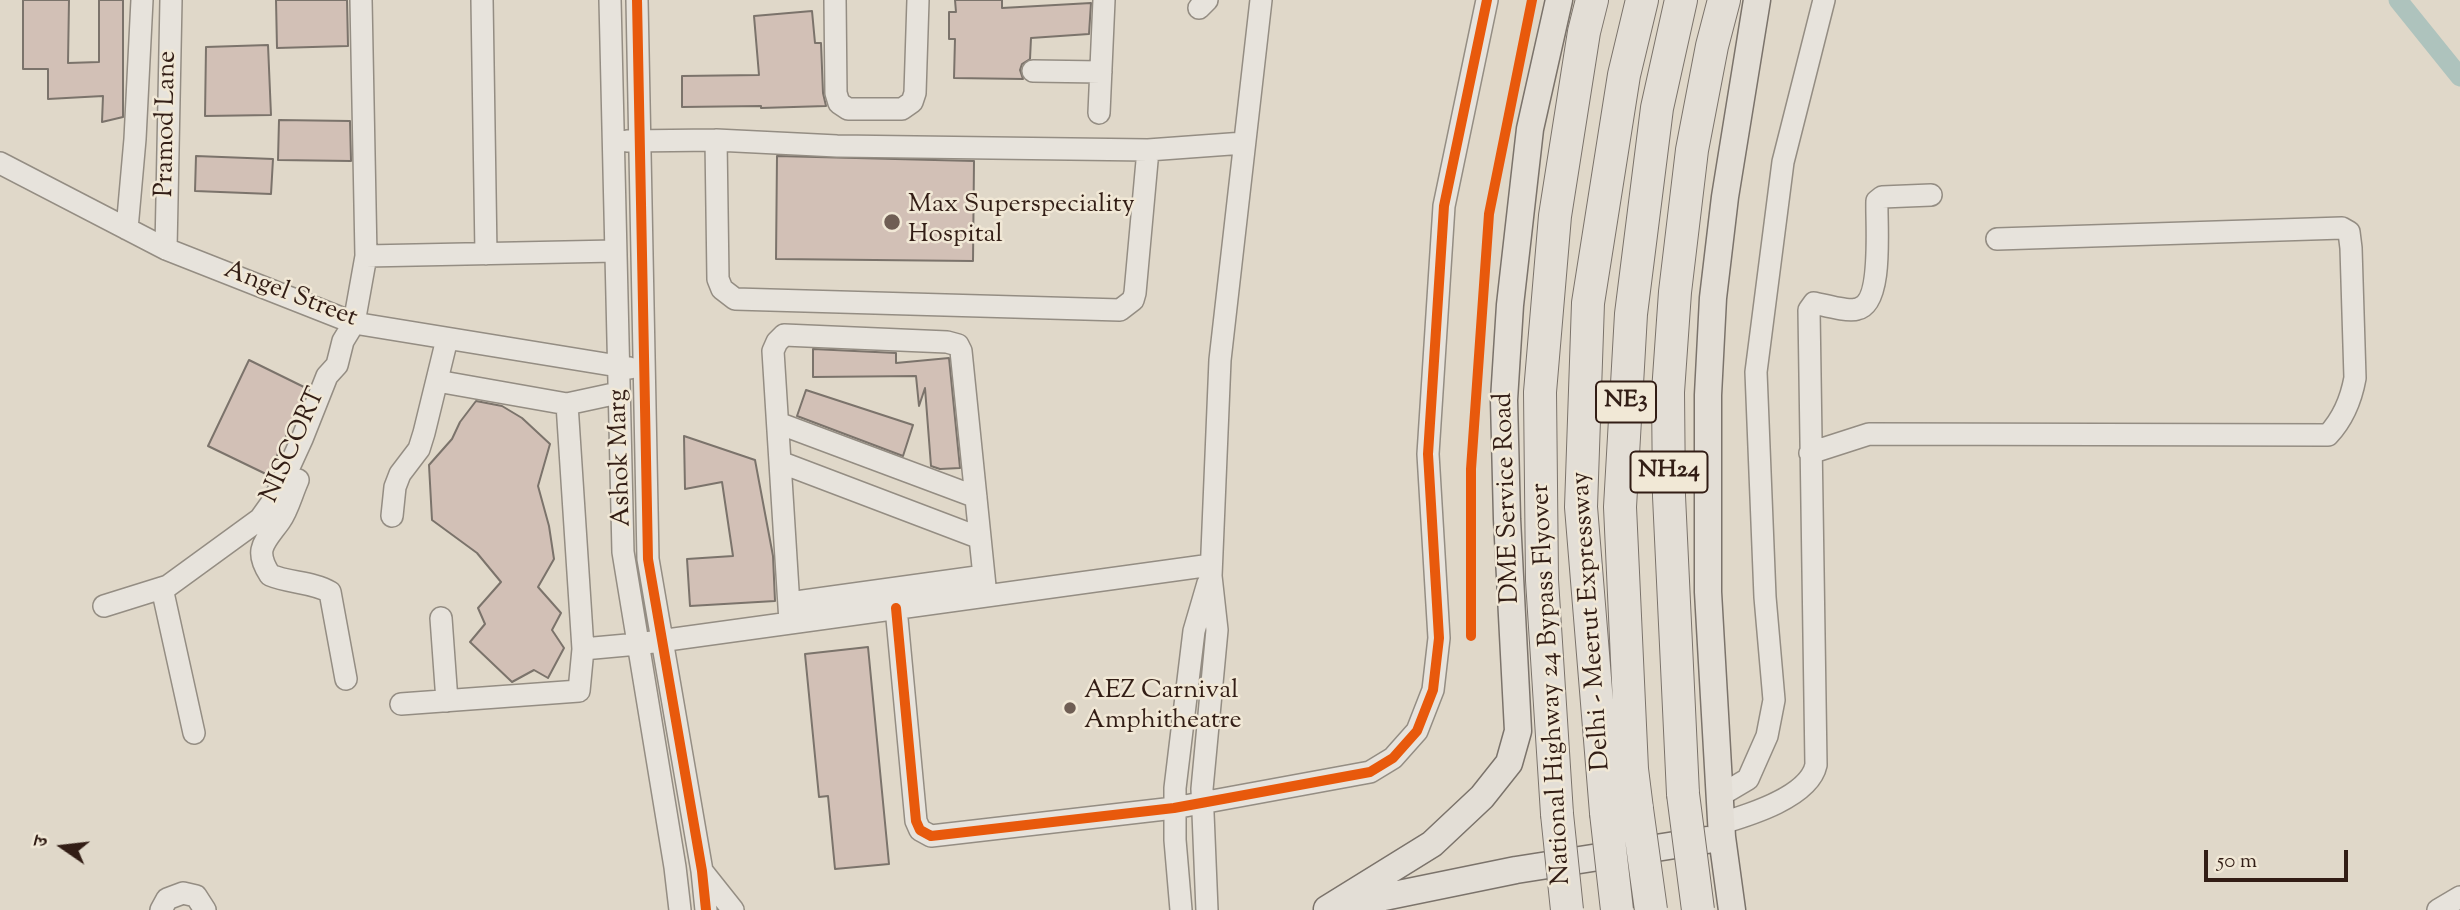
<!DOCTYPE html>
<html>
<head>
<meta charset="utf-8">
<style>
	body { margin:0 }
	#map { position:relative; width:2460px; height:910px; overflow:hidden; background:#e0d8c9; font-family:"Sorts Mill Goudy","Noto Serif Devanagari",serif }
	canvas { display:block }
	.north { position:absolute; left:28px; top:812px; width:70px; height:70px; -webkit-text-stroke:5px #f1e8d6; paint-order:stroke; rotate:284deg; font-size:19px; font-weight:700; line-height:28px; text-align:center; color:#321d15 }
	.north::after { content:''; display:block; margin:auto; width:24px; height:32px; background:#321d15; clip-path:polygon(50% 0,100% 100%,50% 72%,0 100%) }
	.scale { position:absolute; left:2204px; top:850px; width:144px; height:32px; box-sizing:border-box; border:4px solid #321d15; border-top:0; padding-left:9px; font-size:21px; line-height:24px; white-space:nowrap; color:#321d15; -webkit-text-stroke:5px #f1e8d6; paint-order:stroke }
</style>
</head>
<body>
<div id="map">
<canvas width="2460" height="910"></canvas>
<div class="north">उ</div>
<div class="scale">50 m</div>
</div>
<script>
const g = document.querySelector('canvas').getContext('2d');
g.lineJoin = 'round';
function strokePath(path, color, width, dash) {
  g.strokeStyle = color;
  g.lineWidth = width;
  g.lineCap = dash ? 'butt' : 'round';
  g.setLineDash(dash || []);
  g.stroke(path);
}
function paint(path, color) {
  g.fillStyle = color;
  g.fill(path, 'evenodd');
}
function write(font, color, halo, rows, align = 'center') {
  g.font = font + ' "Sorts Mill Goudy",serif';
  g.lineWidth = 5;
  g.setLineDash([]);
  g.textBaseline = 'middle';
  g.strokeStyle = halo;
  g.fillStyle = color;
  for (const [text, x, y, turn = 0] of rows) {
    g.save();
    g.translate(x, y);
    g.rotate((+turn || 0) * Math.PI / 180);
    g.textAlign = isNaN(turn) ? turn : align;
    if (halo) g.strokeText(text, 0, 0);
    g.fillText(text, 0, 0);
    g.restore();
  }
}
const canal = new Path2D(`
	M2398 0 2460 77`);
const building = new Path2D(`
	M23 0H69L68 63 99 62V0H123V117L102 122 103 96 48 99V69H23Z
	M276 0H347L348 46 277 48Z
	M955 0H1002V8L1091 3 1089 34 1031 38 1030 59 1022 64 1020 70 1023 79 954 78 955 39H949V12H956Z
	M812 11 815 43H821L823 93 826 106 761 108V106L682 107V76L759 75 754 16Z
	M268 45 271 115 205 116 206 47Z
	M279 120 350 121 351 161 278 160Z
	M196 156 273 159 271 194 195 191Z
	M777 156 974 161 973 261 776 259Z
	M813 349 896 353V363L949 358 960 468 940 469 931 466 925 388 919 406 916 376 813 377Z
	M249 360 308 389 268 475 208 446Z
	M806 390 913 425 903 456 797 416Z
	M476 401 502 406 522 418 550 444 538 486 549 526 554 559 538 587 561 613 552 630 564 648 548 678 534 670 512 682 470 642 485 624 478 608 501 582 477 553 432 520 429 465 452 439 460 422Z
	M684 436 755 460 773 556 775 601 690 606 687 559 733 556 722 482 685 489Z
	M868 647 889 864 835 869 828 796 819 797 805 654Z`);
const minor = new Path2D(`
	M482 0 486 254
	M610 0 623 552 675 867 680 910
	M637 0 648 559 702 871 706 910
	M835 0 836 93 839 103 848 109H902L912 102 915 93 918 0
	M1199 8 1207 0
	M1033 71 1101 72
	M1099 113 1104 0
	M716 140 718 279 722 289 735 299 1120 310 1133 300 1135 293 1148 150
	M627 141 716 140 837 146 1148 150 1244 143
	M0 163 166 249 354 323 630 368
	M127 229 135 139 142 0
	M166 249 171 0
	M366 256 615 251
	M437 381 567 404
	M618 393 567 404 583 649 638 644 1211 565
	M778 423 976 497
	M1810 453 1869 434 2328 435C2343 419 2351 400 2355 378L2351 248 2349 232 2342 228 1997 239
	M780 462 980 538
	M298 480C292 493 288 510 280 521 265 542 253 549 270 575 289 583 313 582 330 592L346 679
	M392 516 395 487 400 474 419 449 424 433 447 339
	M162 588 194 733
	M789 603 984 576
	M104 606 168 586 260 519 275 498 302 439 327 376 337 365 343 341 354 323 366 256 361 0
	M896 608 916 821 920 830 931 836 1174 808 1370 772 1393 758 1417 731 1433 690 1439 638 1428 454 1444 206 1487 0
	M441 618 447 701
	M790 622 773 351 777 342 784 335 947 342 958 345 961 351 986 596
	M401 704 579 691 583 649
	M1721 795 1748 779 1767 736 1774 700 1765 597 1756 372 1783 162 1824 0
	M1722 823C1749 815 1809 797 1816 765L1809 310 1814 303C1824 305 1848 312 1857 309 1884 304 1876 224 1877 201L1882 197 1931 195
	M702 871 733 910
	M161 910 167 899 183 893 196 896 205 910
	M1181 910 1175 840V788L1194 631 1208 583
	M1207 910 1202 789 1217 630 1211 576 1220 360 1261 0
	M2438 910 2460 897`);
const major = new Path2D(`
	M1345 905 1516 870 1707 840
	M1327 909 1432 844 1482 797 1509 763 1518 731 1507 519 1504 400 1510 305 1530 129 1559 0
	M1732 910 1722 837 1708 592V395L1713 298 1725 197 1757 0`);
const highway = new Path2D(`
	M1683 794 1669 496 1668 392 1675 292 1692 150 1712 46 1724 0
	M1637 809 1632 769 1620 507 1631 314 1657 108 1681 0
	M1606 813 1581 507 1588 303 1624 75 1642 0
	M1557 814 1542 580 1540 392 1555 216 1584 32 1592 0`);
const highwayBridge = new Path2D(`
	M1683 794 1698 910
	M1637 809 1651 910
	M1606 813 1617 910
	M1557 814 1567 910`);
const cycleway = new Path2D(`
	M637 0 648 559 702 871 706 910
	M896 608 916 821 920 830 931 836 1174 808 1370 772 1393 758 1417 731 1433 690 1439 638 1428 454 1444 206 1487 0
	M1471 636V469L1489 214 1532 0`);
const markers = [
	[892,222,9,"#6f5e54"],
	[1070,708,7,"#6f5e54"]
];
const shields = [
	[1626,402,60],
	[1669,472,77]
];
const shieldNames = [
	["NE3",1626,402],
	["NH24",1669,472]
];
const streetNames = [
	["Pramod Lane",168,124,-89],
	["Angel Street",290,296,21],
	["NISCORT",295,446,-66],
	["Ashok Marg",622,458,-92],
	["DME Service Road",1509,498,-92],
	["Delhi - Meerut Expressway",1593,621,-94],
	["National Highway 24 Bypass Flyover",1553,684,-93]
];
const poiNames = [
	["Max Superspeciality",908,207],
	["Hospital",908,237],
	["AEZ Carnival",1084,693],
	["Amphitheatre",1084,723]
];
strokePath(canal, '#aec3bd', 19);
paint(building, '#d2c0b6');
strokePath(building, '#7b736b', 2);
strokePath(minor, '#948d83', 24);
strokePath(major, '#7b736b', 29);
strokePath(highway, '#7b736b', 34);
strokePath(minor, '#e7e3dc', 21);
strokePath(major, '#e3ded6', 26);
strokePath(highway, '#e3ded6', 32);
strokePath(highwayBridge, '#7b736b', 34, []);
strokePath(highwayBridge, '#e3ded6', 32);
strokePath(cycleway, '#e8590c', 10);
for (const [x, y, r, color] of markers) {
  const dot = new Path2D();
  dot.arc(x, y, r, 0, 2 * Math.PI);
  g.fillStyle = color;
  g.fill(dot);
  strokePath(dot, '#f1e8d6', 2.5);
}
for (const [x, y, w] of shields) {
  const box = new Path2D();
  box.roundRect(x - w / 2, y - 20.5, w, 41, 5);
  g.fillStyle = '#f1e8d6';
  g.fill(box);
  strokePath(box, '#321d15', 2);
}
write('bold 24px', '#321d15', null, shieldNames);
write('26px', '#321d15', '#f1e8d6', streetNames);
write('26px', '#321d15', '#f1e8d6', poiNames, 'left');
</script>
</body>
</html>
